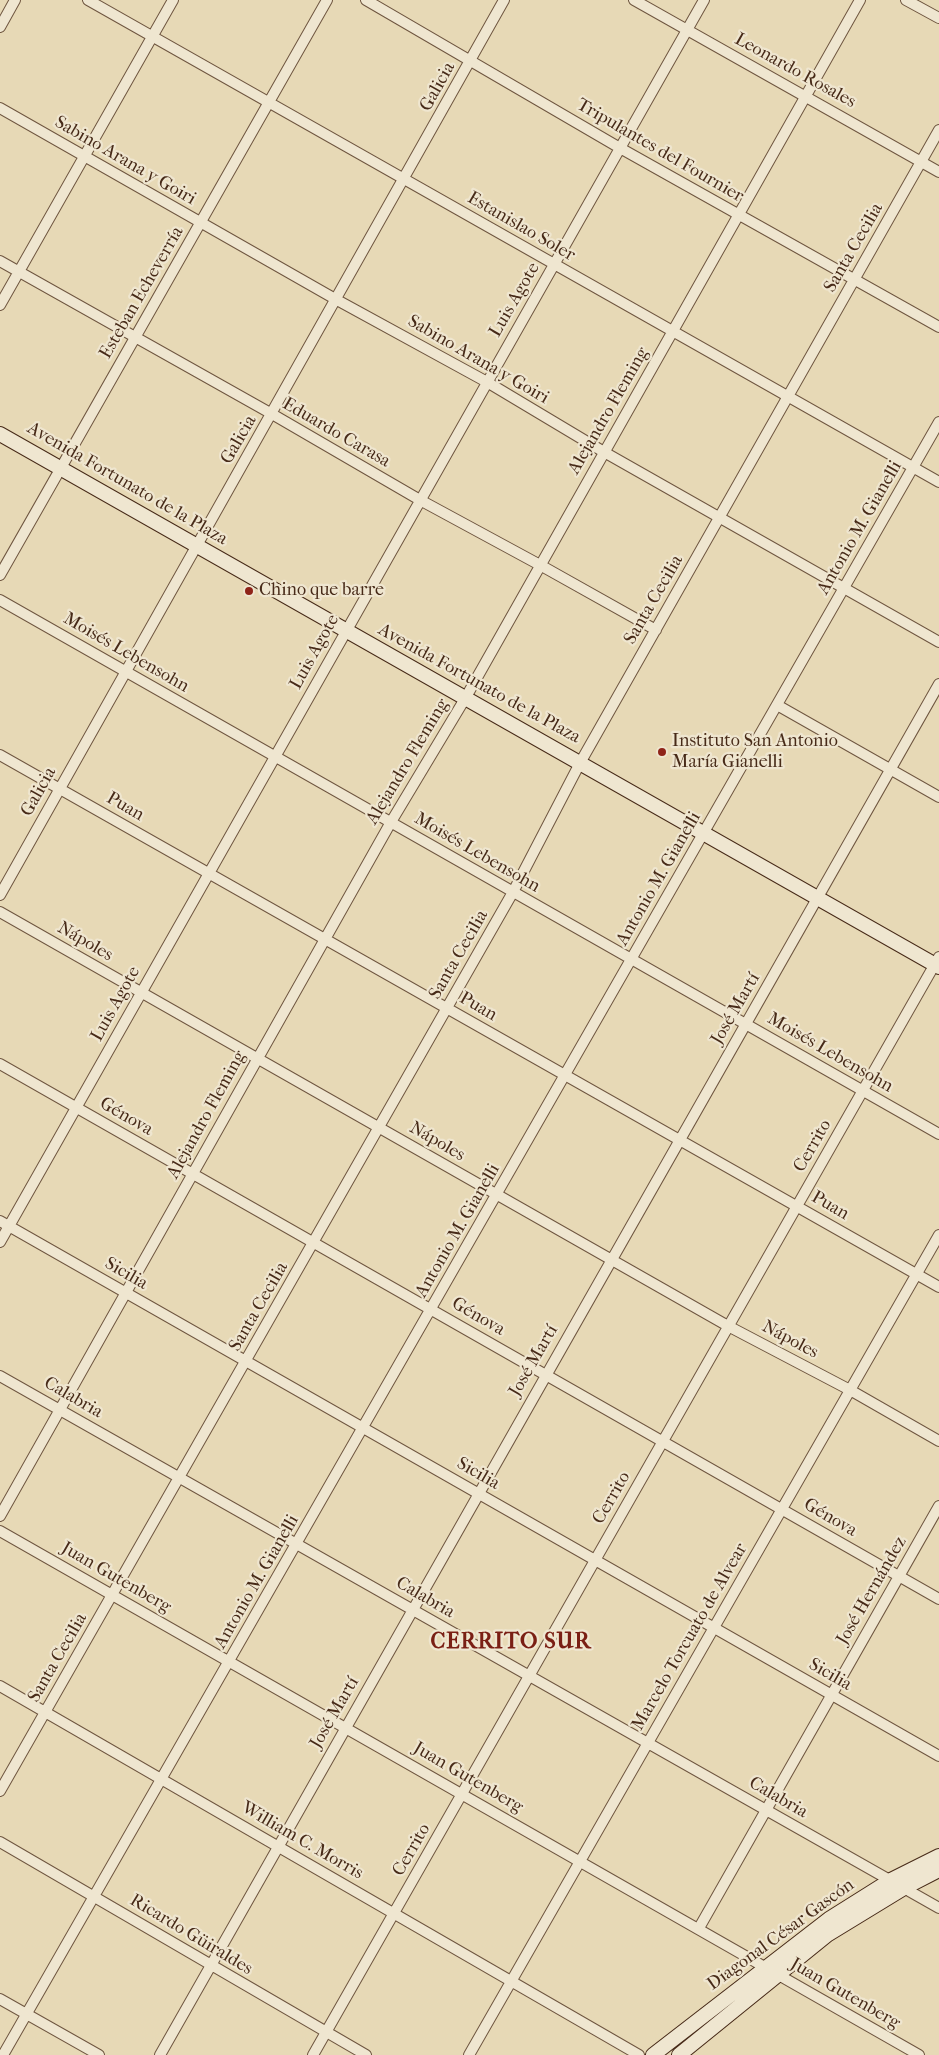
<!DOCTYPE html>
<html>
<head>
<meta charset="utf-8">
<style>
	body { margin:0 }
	canvas { display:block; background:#e7d9b6 }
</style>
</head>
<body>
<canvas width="939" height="2055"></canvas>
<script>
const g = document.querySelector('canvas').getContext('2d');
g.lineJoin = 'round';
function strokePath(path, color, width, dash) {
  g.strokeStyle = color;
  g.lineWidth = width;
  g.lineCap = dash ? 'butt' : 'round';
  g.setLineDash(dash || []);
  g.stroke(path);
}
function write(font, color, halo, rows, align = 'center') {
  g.font = font + ' "IM FELL French Canon",serif';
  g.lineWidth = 4.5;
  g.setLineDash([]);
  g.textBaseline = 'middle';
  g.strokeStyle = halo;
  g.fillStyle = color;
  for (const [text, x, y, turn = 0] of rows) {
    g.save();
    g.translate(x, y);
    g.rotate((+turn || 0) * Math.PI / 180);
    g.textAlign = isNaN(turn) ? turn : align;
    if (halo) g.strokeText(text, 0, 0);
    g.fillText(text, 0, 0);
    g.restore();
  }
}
const street = new Path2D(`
	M88 0 939 482
	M366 0 620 148 939 327
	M634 0 939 172
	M906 0 939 18
	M0 27 15 0
	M0 108 337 300 487 382 604 452 939 642
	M0 261 272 414 420 500 540 565 656 630
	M0 305 173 0
	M0 575 327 0
	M0 600 939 1134
	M777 705 939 797
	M0 755 939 1287
	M0 895 504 0
	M0 912 728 1326 850 1390 939 1441
	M0 1064 939 1599
	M0 1221 939 1756
	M0 1242 704 0
	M0 1376 939 1908
	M0 1516 391 822 466 697 860 0
	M0 1531 919 2055
	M0 1686 639 2055
	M0 1791 513 892 580 763 939 130
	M0 1842 366 2055
	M699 1928 939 1506
	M0 1999 99 2055
	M3 2055 939 422
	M160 2055 939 684
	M313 2055 939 957
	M469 2055 939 1235`);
const secondary = new Path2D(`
	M0 434 939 967
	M653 2055 829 1919 891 1880 939 1856
	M679 2055 827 1935 904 1888 939 1870`);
const markers = [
	[249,591,5,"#8f2418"],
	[662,752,5,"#8f2418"]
];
const streetNames = [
	["Leonardo Rosales",795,71,29],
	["Galicia",438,87,-61],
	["Tripulantes del Fournier",660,151,30],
	["Sabino Arana y Goiri",125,161,30],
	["Estanislao Soler",521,227,30],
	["Santa Cecilia",854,248,-60],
	["Esteban Echeverría",142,293,-60],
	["Luis Agote",515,300,-60],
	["Sabino Arana y Goiri",478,360,30],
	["Alejandro Fleming",609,411,-60],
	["Eduardo Carasa",336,433,30],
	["Galicia",239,440,-60],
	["Avenida Fortunato de la Plaza",127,484,30],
	["Antonio M. Gianelli",860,528,-60],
	["Santa Cecilia",654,600,-60],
	["Luis Agote",315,652,-61],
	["Moisés Lebensohn",126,653,30],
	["Avenida Fortunato de la Plaza",479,684,29],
	["Alejandro Fleming",408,762,-59],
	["Galicia",39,792,-61],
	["Puan",125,807,30],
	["Moisés Lebensohn",477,853,30],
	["Antonio M. Gianelli",659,879,-60],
	["Nápoles",85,942,30],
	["Santa Cecilia",459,955,-60],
	["Luis Agote",116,1004,-61],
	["Puan",478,1007,30],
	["José Martí",736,1009,-60],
	["Moisés Lebensohn",830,1053,30],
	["Alejandro Fleming",207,1115,-61],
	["Génova",126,1117,30],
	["Nápoles",437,1142,30],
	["Cerrito",813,1146,-60],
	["Puan",830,1206,30],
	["Antonio M. Gianelli",458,1231,-60],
	["Sicilia",126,1274,30],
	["Santa Cecilia",259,1307,-60],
	["Génova",478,1317,30],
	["Nápoles",790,1340,28],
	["José Martí",534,1361,-60],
	["Calabria",73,1398,30],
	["Sicilia",478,1474,30],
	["Cerrito",612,1498,-60],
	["Génova",830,1518,30],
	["Juan Gutenberg",116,1578,30],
	["Antonio M. Gianelli",257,1582,-60],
	["José Hernández",872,1591,-60],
	["Calabria",425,1598,30],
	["Marcelo Torcuato de Alvear",690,1637,-60],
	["Santa Cecilia",58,1658,-60],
	["Sicilia",830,1675,30],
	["José Martí",335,1713,-60],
	["Juan Gutenberg",468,1778,30],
	["Calabria",778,1798,30],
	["William C. Morris",302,1841,30],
	["Cerrito",412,1850,-60],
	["Ricardo Güiraldes",191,1935,31],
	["Diagonal César Gascón",781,1935,-36],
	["Juan Gutenberg",845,1994,30]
];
const poiNames = [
	["Chino que barre",259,591],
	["Instituto San Antonio",672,742],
	["María Gianelli",672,763]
];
const districtNames = [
	["CERRITO SUR",511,1643]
];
strokePath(street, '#6f5640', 12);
strokePath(secondary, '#472a18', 16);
strokePath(street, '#efe6d0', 10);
strokePath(secondary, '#efe6d0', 14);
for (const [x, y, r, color] of markers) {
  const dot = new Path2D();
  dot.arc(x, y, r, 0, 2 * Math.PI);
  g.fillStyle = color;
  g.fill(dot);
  strokePath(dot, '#efe6d0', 2);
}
write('18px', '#472a18', '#efe6d0', streetNames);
write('18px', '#472a18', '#efe6d0', poiNames, 'left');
g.letterSpacing = '1px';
write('bold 22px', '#7a1f14', '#efe6d0', districtNames);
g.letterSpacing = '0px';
</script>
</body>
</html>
